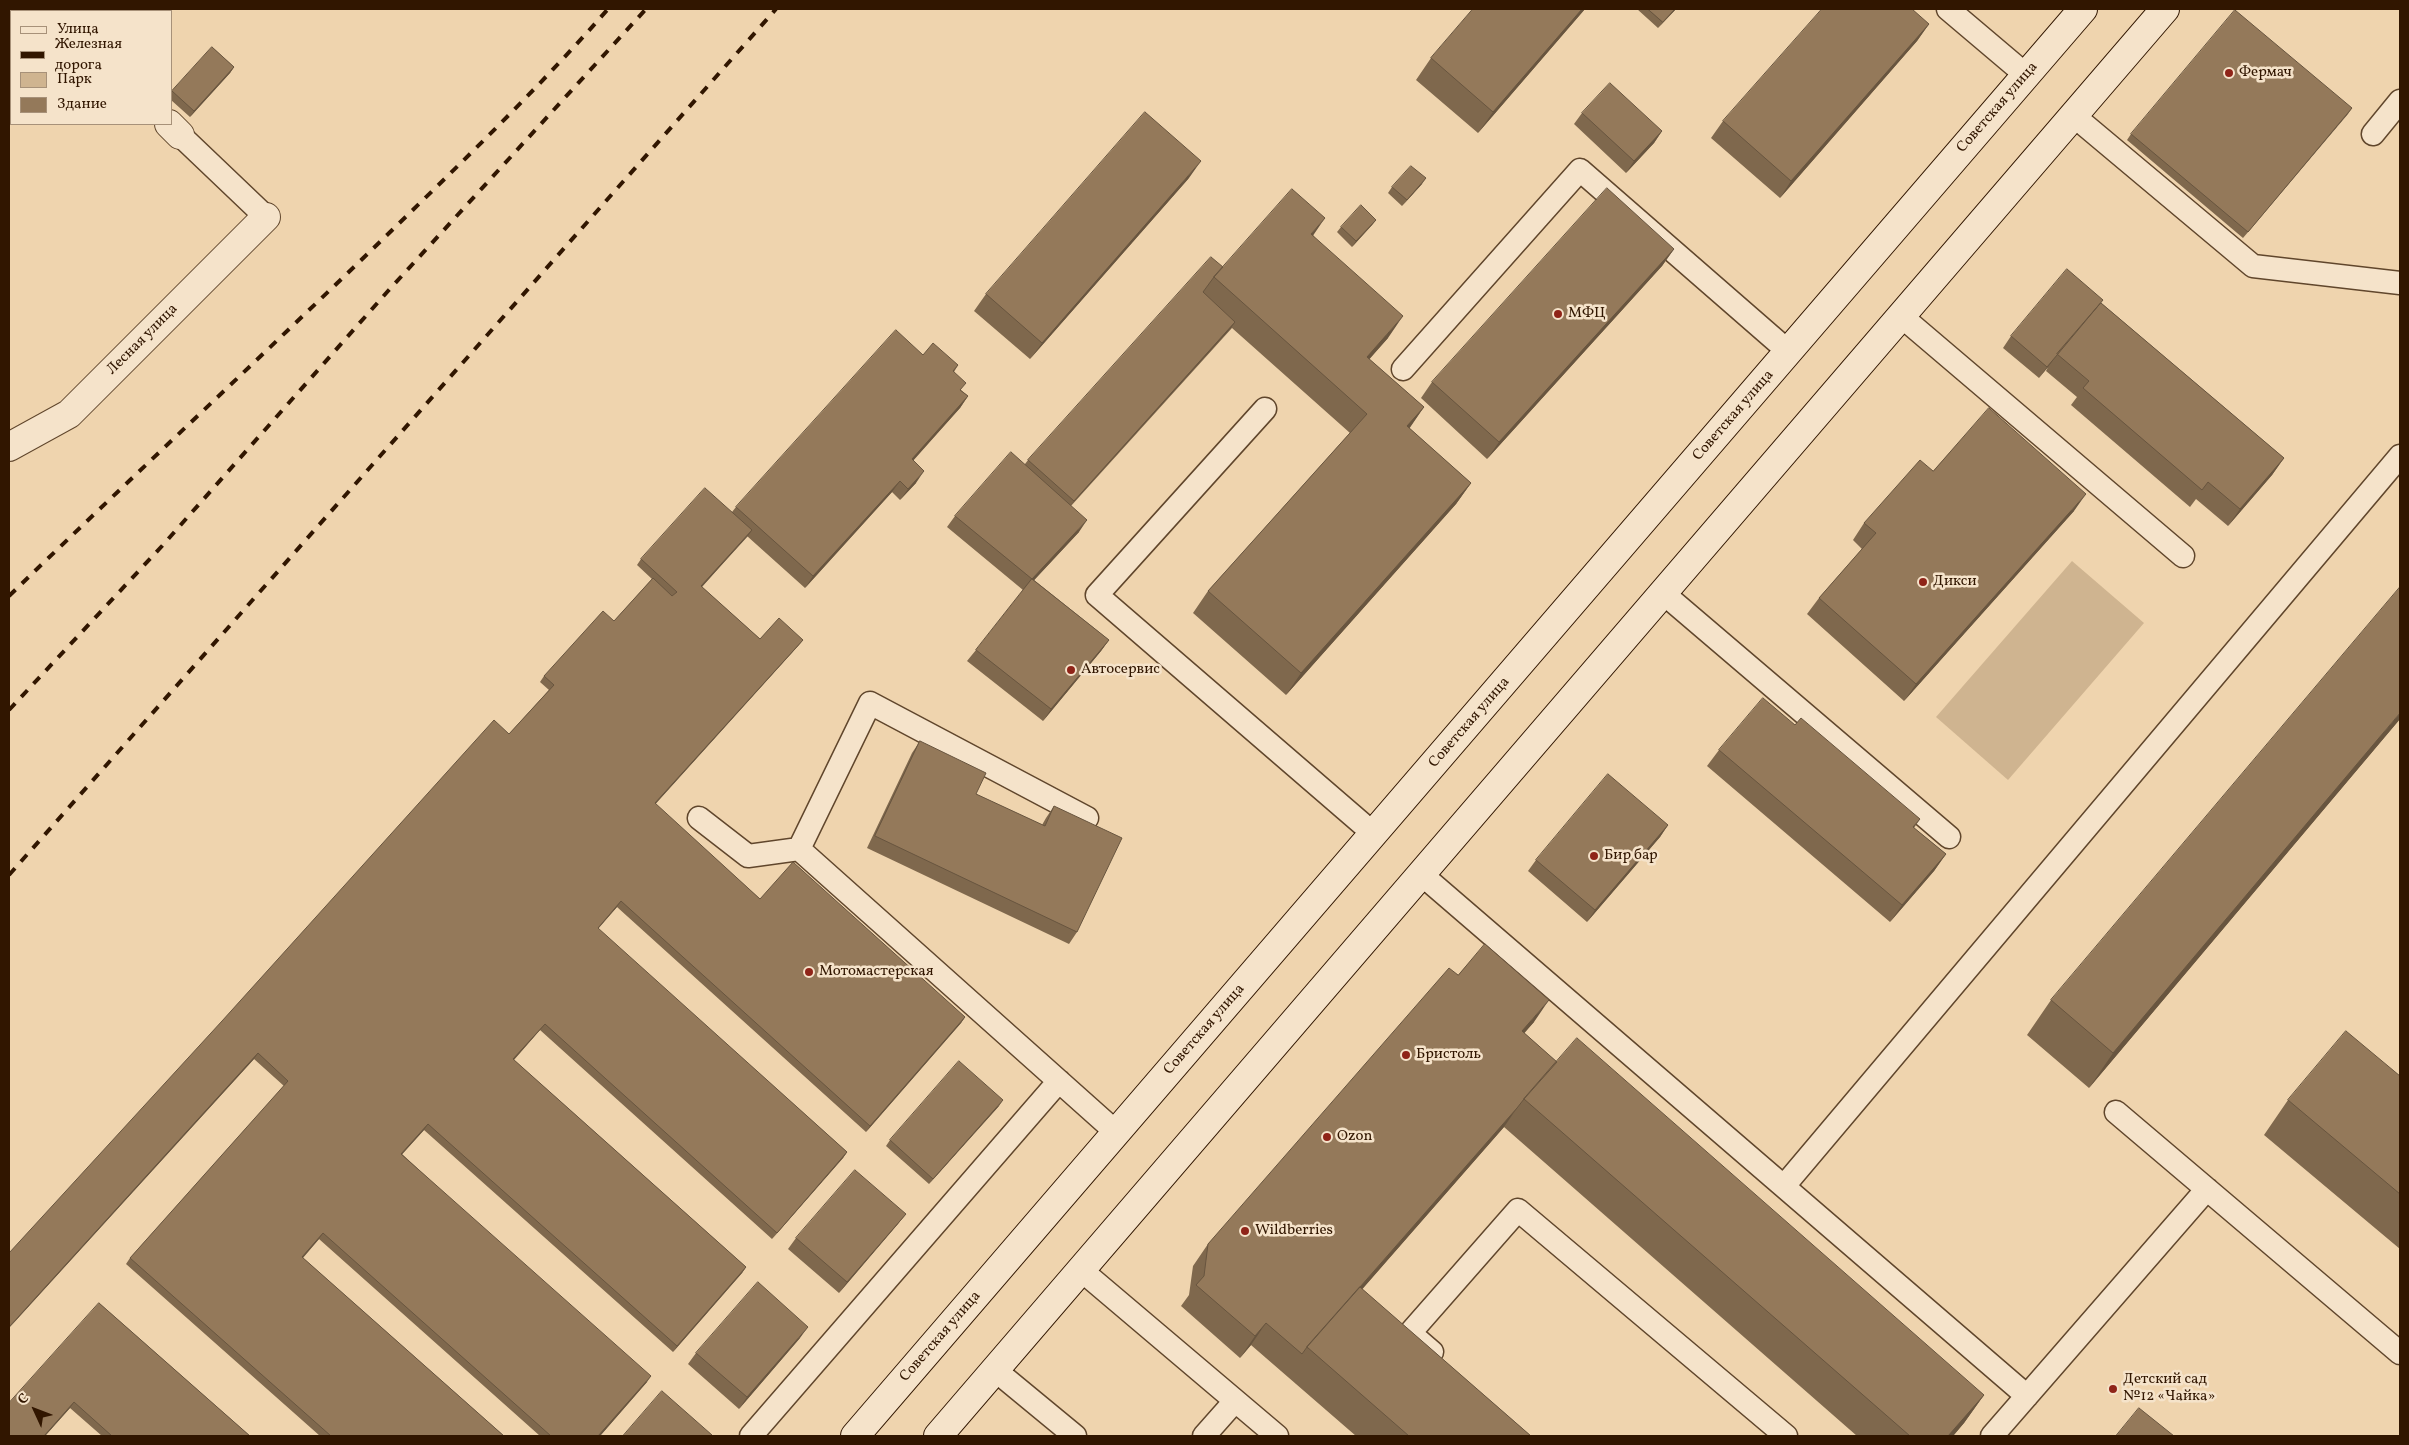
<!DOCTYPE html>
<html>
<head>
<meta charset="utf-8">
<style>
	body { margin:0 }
	#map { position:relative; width:2409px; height:1445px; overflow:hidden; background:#efd4ae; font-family:Vollkorn,serif }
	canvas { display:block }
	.frame { position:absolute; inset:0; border:10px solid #311600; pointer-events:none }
	.legend { position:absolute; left:10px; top:10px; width:162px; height:115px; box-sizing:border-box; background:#f5e3ca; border:1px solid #a79179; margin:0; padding:6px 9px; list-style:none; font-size:15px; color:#311600 }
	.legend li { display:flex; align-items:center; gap:10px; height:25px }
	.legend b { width:25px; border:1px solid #a79179 }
	.north { position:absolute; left:10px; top:1385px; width:50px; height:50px; -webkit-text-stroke:4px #f5e3ca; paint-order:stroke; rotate:313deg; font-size:14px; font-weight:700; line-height:20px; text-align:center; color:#311600 }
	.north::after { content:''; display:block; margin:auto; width:18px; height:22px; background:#311600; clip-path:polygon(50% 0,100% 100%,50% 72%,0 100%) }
</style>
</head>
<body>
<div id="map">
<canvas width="2409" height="1445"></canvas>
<div class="frame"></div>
<ul class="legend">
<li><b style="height:6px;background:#f5e3ca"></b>Улица</li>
<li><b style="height:6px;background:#311600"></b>Железная дорога</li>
<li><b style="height:14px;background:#cfb490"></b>Парк</li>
<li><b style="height:14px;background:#94795a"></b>Здание</li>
</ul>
<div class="north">С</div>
</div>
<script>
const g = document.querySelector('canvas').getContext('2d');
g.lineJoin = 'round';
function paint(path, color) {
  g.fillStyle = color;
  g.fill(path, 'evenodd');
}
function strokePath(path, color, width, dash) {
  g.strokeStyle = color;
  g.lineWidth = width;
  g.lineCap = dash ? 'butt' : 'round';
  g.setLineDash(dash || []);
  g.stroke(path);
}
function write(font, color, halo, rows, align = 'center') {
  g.font = font + ' Vollkorn,serif';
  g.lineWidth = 5;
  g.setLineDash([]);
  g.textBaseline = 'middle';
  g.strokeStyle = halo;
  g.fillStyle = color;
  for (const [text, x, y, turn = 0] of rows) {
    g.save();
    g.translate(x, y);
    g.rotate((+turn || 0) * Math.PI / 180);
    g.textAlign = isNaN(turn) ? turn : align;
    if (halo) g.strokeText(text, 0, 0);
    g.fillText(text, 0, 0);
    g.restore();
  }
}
const green = new Path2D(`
	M2072 561 2144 623 2008 780 1936 717Z`);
const lane = new Path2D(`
	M1948 9 2026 75
	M132 11 134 9
	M2074 116 2253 266 2400 283
	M2373 134 2400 101
	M180 135 266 217
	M1901 316 2183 556
	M1403 369 1580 170 1789 352
	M1265 409 1097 595 1374 834
	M1663 593 1949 837
	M699 818 748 856 799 849 1117 1133
	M799 849 870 703 1087 818
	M1421 874 2027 1396
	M2116 1112 2400 1353
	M1784 1186 2400 456
	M1081 1270 1277 1436
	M1432 1352 1410 1333 1518 1210 1786 1436
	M995 1370 1075 1436
	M751 1436 1059 1081
	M1204 1436 1235 1401
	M1992 1436 2207 1189`);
const street = new Path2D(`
	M48 9 50 11
	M9 110 11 107
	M169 124 180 135
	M9 447 69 414 266 217`);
const secondary = new Path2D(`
	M855 1436 2083 9
	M938 1436 2165 9`);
const rail = new Path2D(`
	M9 596C133 476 260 358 384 238 460 164 538 89 608 9
	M9 710 162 546 388 291 646 9
	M9 875 776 9`);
const wall = new Path2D(`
	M1473 9H1585L1478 133 1416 80 1431 58Z
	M1637 9H1676L1658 28Z
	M1929 24 1917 41 1780 198 1711 138 1723 121Z
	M212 47 234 67 230 73 190 117 171 100V92Z
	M2352 108 2243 238 2127 140 2131 134Z
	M1582 113 1662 131 1654 143 1626 173 1574 124Z
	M1189 178 1030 359 974 311 986 294Z
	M1422 184 1402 206 1388 193 1392 187Z
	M1376 220 1372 225 1352 247 1337 232 1341 227Z
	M1313 235 1388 338 1369 359 1424 407 1409 428 1471 483 1456 504 1286 695 1193 613 1208 591 1350 433 1232 328 1071 506 1079 532 1034 580 1109 640 1101 651 1043 721 967 661 976 650 1023 590 947 527 955 516 1025 464 1028 460 1223 267Z
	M1674 249 1662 266 1487 459 1421 398 1432 382Z
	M2101 303 2284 458 2272 475 2228 526 2196 499 2190 507 2071 405 2077 397 2046 371 2048 367 2039 378 2003 348 2011 336Z
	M923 355 958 365 954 372 961 390 968 396 960 408 913 460 916 483 900 500 892 492 805 588 747 536 702 587 760 639 803 640 798 646 655 804 760 899 965 1017 961 1023 866 1132 617 907 598 929 847 1152 843 1158 772 1239 540 1030 514 1060 746 1267 742 1273 673 1352 424 1130 402 1154 647 1382 600 1436H540L319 1239 303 1258 504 1436H320L126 1264 130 1258 284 1086 254 1059 9 1328 509 734 549 690 540 682 544 676 614 621 652 579 637 565 641 559 732 512 736 507Z
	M1933 471 2074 511 1904 701 1807 614 1819 598 1862 549 1853 540 1864 523Z
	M2400 719 2089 1088 2027 1035 2051 1000Z
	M1795 725 1920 819 1914 828 1946 854 1934 871 1890 922 1707 766 1719 750Z
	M920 741 976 794 1042 825 1046 818 1054 806 1077 932 1069 944 867 848 912 753Z
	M1668 825 1660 837 1587 922 1528 871 1536 860Z
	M1458 975 1534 1022 1524 1033 1557 1062 1984 1395 1964 1423 1953 1436H1857L1504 1127 1362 1289 1531 1436H1356L1251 1345 1240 1358 1181 1306 1189 1295 1193 1266 1208 1244Z
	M2400 1076V1249L2264 1135 2288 1100Z
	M999 1106 929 1184 886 1146 890 1140Z
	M906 1214 897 1225 839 1293 788 1249 796 1238Z
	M99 1303 250 1436H102L70 1408 45 1436H9Z
	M800 1338 739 1409 688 1364 696 1353Z`);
const shadedWall = new Path2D(`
	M1582 9H1585L1478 133 1493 112Z
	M1675 9H1676L1658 28 1663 22Z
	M1929 24 1917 41 1780 198 1791 181Z
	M234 67 230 73 190 117 194 111Z
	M2352 108 2348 114 2243 238 2248 232Z
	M1662 131 1654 143 1626 173 1634 161Z
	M1201 161 1189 178 1030 359 1042 343Z
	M1426 178 1422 184 1402 206 1407 200Z
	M1325 218 1310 240 1311 234Z
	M1376 220 1372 225 1352 247 1356 241Z
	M1674 249 1662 266 1487 459 1499 442Z
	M1403 316 1388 338 1352 379 1367 357Z
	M1235 322 1231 328 1070 506 1074 501Z
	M2056 356 2048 367 2039 378 2047 367Z
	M968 396 960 408 904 471 912 459Z
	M1424 407 1409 429 1407 426Z
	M2284 458 2272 475 2228 526 2240 509Z
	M924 471 916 483 900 500 908 489Z
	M900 481 892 492 805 588 813 576Z
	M1471 483 1456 504 1286 695 1301 673Z
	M2086 494 2074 511 1904 701 1916 684Z
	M1087 520 1079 532 1024 591 1032 579Z
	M752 530 748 536 697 592 701 586Z
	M803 640 798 646 651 809 655 803Z
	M1109 640 1101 651 1043 721 1051 709Z
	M2400 713V719L2089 1088 2113 1053Z
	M1668 825 1660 837 1587 922 1595 910Z
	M1946 854 1934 871 1890 922 1902 905Z
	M621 901 617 907 593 934 598 928Z
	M1549 1000 1534 1022 1507 1053 1522 1031Z
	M965 1017 961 1023 866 1132 870 1126Z
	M545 1024 540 1030 509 1065 513 1059Z
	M258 1053 254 1059 9 1328V1327Z
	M1003 1100 999 1106 929 1184 933 1179Z
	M1517 1108 1504 1127 1310 1349 1307 1348Z
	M428 1124 424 1130 397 1160 401 1154Z
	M847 1152 843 1158 772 1239 777 1233Z
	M906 1214 897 1225 839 1293 847 1282Z
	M323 1233 319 1239 298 1263 302 1257Z
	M746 1267 742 1273 673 1352 677 1346Z
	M1266 1323 1251 1345 1240 1358 1255 1336Z
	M808 1327 800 1338 739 1409 747 1397Z
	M651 1376 647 1382 600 1436H598Z
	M1984 1395 1964 1423 1953 1436H1948Z
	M74 1402 70 1408 45 1436H44Z`);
const building = new Path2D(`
	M1473 9H1582L1493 112 1431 58Z
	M1648 9H1675L1663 22Z
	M1822 9H1912L1929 24 1791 181 1723 121Z
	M2235 10 2352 108 2248 232 2131 134Z
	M212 47 234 67 194 111 172 91Z
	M1610 83 1662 131 1634 161 1582 113Z
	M1145 112 1201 161 1042 343 986 294Z
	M1411 166 1426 178 1407 200 1392 187Z
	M1607 188 1674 249 1499 442 1432 382Z
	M1292 189 1325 218 1311 234 1403 316 1367 357 1424 407 1407 426 1471 483 1301 673 1208 591 1367 414 1214 277Z
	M1361 205 1376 220 1356 241 1341 227Z
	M1211 257 1223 267 1214 277 1203 292 1235 322 1074 501 1028 460Z
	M2067 269 2103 300 2047 367 2011 336Z
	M2101 303 2284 458 2240 509 2208 482 2202 490 2083 388 2089 381 2057 354Z
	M896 330 923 355 933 343 958 365 953 371 966 383 960 390 968 396 912 459 924 471 908 489 900 481 813 576 736 507Z
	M1989 408 2086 494 1916 684 1819 598 1876 533 1864 523 1920 460 1933 471Z
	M1011 452 1087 520 1032 579 955 516Z
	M705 488 752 530 701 586 760 639 779 618 803 640 655 803 760 899 793 862 965 1017 870 1126 621 901 598 928 847 1152 777 1233 545 1024 513 1059 746 1267 677 1346 428 1124 401 1154 651 1376 598 1436H551L323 1233 302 1257 504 1436H331L130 1258 288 1081 258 1053 9 1327V1253L222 1021 494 720 509 734 554 685 544 676 603 611 614 621 653 578 672 596 677 592 641 559Z
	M1032 579 1109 640 1051 709 976 650Z
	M2400 587V713L2113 1053 2051 1000Z
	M1763 698 1795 725 1801 718 1920 819 1913 827 1946 854 1902 905 1719 750Z
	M920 741 986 773 976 794 1045 826 1054 806 1122 838 1077 932 875 836Z
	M1608 774 1668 825 1595 910 1536 860Z
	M1485 944 1549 1000 1522 1031 1557 1062 1524 1099 1517 1108 1360 1287 1307 1347 1302 1354 1266 1323 1255 1336 1196 1285 1204 1276 1208 1244 1449 968 1458 975Z
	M2346 1031 2400 1076V1194L2288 1100Z
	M1577 1038 1984 1395 1948 1436H1910L1524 1099Z
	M959 1061 1003 1100 933 1179 890 1140Z
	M855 1170 906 1214 847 1282 796 1238Z
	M758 1282 808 1327 747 1397 696 1353Z
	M1360 1287 1531 1436H1409L1307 1347Z
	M99 1303 250 1436H112L74 1402 44 1436H9V1403Z
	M662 1391 712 1435 711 1436H623Z
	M2139 1408 2174 1436H2116Z`);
const markers = [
	[2229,73,5,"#8f2418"],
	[1558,314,5,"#8f2418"],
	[1923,582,5,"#8f2418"],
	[1071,670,5,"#8f2418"],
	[1594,856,5,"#8f2418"],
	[809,972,5,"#8f2418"],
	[1406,1055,5,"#8f2418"],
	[1327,1137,5,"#8f2418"],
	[1245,1231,5,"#8f2418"],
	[2113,1389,5,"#8f2418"]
];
const poiNames = [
	["Фермач",2239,73],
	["МФЦ",1568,314],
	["Дикси",1933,582],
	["Автосервис",1081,670],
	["Бир бар",1604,856],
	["Мотомастерская",819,972],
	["Бристоль",1416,1055],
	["Ozon",1337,1137],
	["Wildberries",1255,1231],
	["Детский сад",2123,1380],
	["№12 «Чайка»",2123,1397]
];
const streetNames = [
	["Советская улица",1998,108,-49],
	["Лесная улица",143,340,-45],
	["Советская улица",1734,416,-49],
	["Советская улица",1470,723,-49],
	["Советская улица",1205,1030,-49],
	["Советская улица",941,1337,-49]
];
paint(green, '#cfb490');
strokePath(lane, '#60462c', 25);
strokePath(street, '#60462c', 30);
strokePath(secondary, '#311600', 30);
strokePath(lane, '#f5e3ca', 22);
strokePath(street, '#f5e3ca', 28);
strokePath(secondary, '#f5e3ca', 28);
strokePath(rail, '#311600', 4, [9, 9]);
paint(wall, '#7f684d');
paint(shadedWall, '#68553f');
paint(building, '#94795a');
strokePath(building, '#68553f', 1);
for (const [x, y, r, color] of markers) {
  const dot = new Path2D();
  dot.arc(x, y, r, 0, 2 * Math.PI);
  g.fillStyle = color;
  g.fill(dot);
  strokePath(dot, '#f5e3ca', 2);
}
write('15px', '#311600', '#f5e3ca', poiNames, 'left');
write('15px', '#311600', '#f5e3ca', streetNames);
</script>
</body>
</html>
